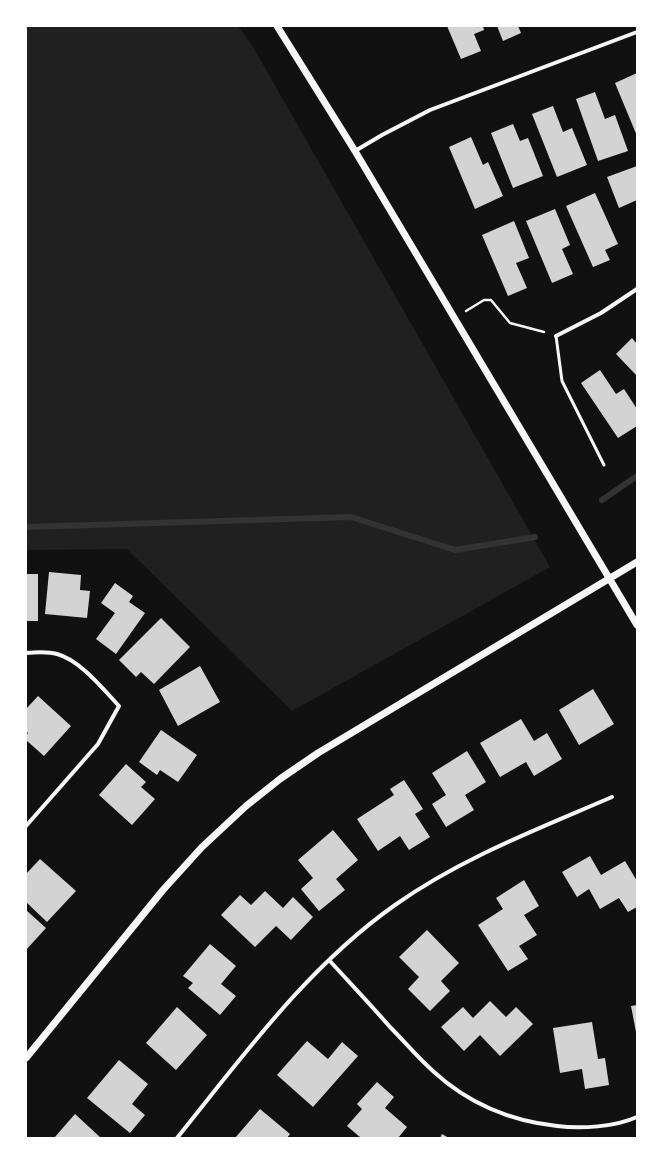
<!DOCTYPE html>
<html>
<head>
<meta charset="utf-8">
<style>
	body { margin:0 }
	#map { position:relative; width:663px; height:1164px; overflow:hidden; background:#111; font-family:"Work Sans",sans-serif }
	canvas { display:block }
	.frame { position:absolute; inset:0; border:27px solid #fff; pointer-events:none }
</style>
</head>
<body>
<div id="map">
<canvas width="663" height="1164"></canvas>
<div class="frame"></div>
</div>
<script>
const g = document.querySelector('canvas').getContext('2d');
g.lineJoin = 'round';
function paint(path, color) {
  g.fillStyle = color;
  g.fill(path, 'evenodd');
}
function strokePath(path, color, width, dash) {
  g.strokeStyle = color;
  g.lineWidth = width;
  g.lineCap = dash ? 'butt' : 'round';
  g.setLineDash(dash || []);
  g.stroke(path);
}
const green = new Path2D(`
	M26 26H238L252 45 550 567 292 711 127 549 26 550Z`);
const stream = new Path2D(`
	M602 500 637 476
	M26 527 351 517 455 550 535 537`);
const building = new Path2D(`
	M447 26H483L484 30 474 34 481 51 461 59Z
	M497 26H518L521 33 503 41Z
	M637 73V136L615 83Z
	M595 92 605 119 615 115 628 151 598 161 576 99Z
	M553 106 563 132 572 128 587 165 557 177 532 114Z
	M513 124 520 141 528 138 543 176 513 188 491 133Z
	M471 137 483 165 488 162 503 196 475 209 449 147Z
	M637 166V200L619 208 607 177Z
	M595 193 618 244 605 250 610 260 593 267 566 206Z
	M555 209 570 245 562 249 573 274 552 283 526 221Z
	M514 221 529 258 516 263 527 288 508 296 482 235Z
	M632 338 637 344V376L616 354Z
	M600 370 616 394 624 389 637 409V426L618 438 581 383Z
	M49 572 81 575 80 590 90 591 87 618 45 614Z
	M26 574H38V621H26Z
	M115 583 133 596 129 602 145 613 116 654 96 639 115 613 101 603Z
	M161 618 190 647 154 684 141 672 136 677 119 660Z
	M200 666 220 702 178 726 159 690Z
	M593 689 614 724 579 745 559 710Z
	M38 696 71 726 44 756 26 740V736L28 733 26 731V709Z
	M521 719 534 741 547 733 562 759 534 776 526 762 500 777 480 743Z
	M161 730 197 755 178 782 160 770 157 775 139 762Z
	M467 751 486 782 465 795 474 810 446 827 432 804 446 795 432 773Z
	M126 764 146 782 141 787 155 799 132 825 99 795Z
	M404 780 423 809 415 814 430 837 409 850 400 836 378 851 357 819 394 795 390 789Z
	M333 830 358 860 336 879 345 890 319 911 301 889 313 878 298 860Z
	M590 856 601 875 625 861 637 881V907L628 912 619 898 600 909 589 889 577 897 562 872Z
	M40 859 76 891 47 922 26 902V874Z
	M524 880 539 906 524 915 537 935 519 946 528 959 508 971 478 925 503 909 496 898Z
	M265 891 283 908 293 897 313 917 291 940 276 926 255 947 221 915 240 895 251 905Z
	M26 910 46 928 26 950Z
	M427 930 459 963 441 981 450 991 430 1011 408 989 419 977 399 957Z
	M210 944 236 966 221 984 236 996 220 1015 188 988 193 983 183 976Z
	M490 1001 506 1017 516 1007 533 1024 500 1056 480 1035 464 1051 441 1027 463 1007 473 1018Z
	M637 1005V1032H636L631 1006Z
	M177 1007 207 1035 176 1070 146 1043Z
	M592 1022 598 1059 605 1058 609 1085 585 1089 582 1069 560 1073 553 1028Z
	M307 1041 328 1059 342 1042 358 1056 313 1107 277 1075Z
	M119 1060 148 1084 132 1104 145 1115 130 1133 87 1098Z
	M377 1082 394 1097 385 1108 407 1127 398 1138H361L347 1126 362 1109 357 1104Z
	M260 1109 290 1134 287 1138H235Z
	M75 1114 101 1138H54Z
	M442 1134 449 1138H440Z`);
const path = new Path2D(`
	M466 311 484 300H491L510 323 544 332`);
const service = new Path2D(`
	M556 336 562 381 604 465`);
const minor = new Path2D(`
	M355 151 382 135 430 110 637 32
	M556 336 601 313 637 289
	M26 653C36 652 47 651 57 654 80 660 103 689 119 706L98 744 26 826
	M329 960C349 982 370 1004 390 1027 405 1042 418 1058 434 1072 468 1103 511 1121 557 1126 581 1129 615 1127 637 1117
	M177 1138C244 1055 307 967 395 905 461 858 538 829 612 797`);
const tertiary = new Path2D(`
	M277 26 355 151 637 625
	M26 1058 163 890 202 847 246 806 280 779 318 753 637 562`);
paint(green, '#202020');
strokePath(stream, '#333', 6);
paint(building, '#d3d3d3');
strokePath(path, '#f5f5f5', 2.5);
strokePath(service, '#f5f5f5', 3);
strokePath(minor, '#f5f5f5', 4);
strokePath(tertiary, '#f5f5f5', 7);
</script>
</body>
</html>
